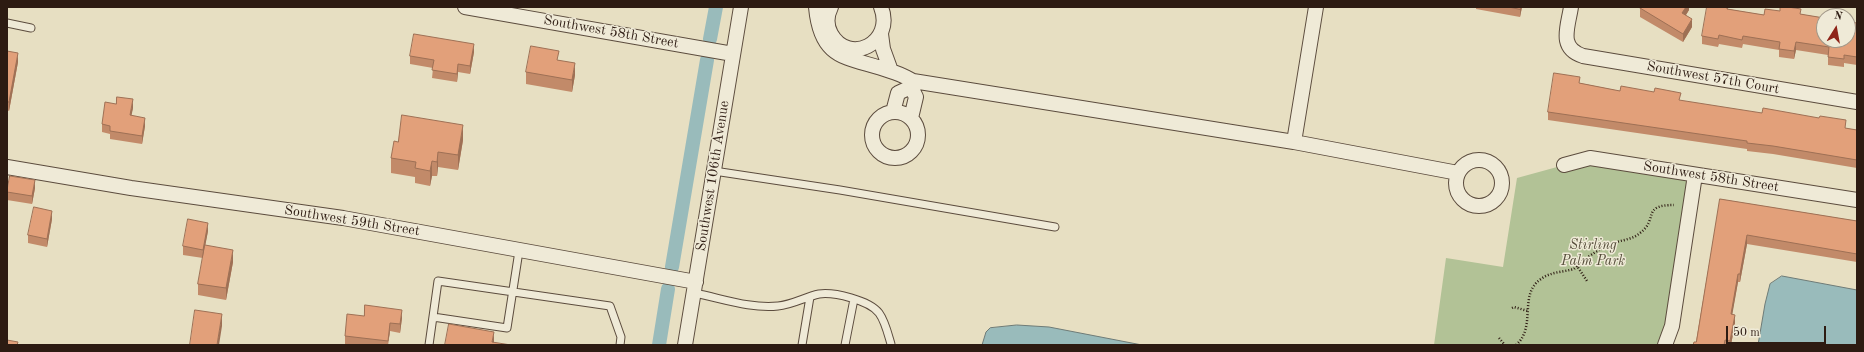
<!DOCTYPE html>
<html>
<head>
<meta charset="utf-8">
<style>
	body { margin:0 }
	#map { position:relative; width:1864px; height:352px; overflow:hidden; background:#e7dfc2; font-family:"Old Standard TT",serif }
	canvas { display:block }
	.frame { position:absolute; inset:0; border:8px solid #2d1b12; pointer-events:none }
	.north { position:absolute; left:1816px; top:8px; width:40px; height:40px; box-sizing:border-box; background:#efead7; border:1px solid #a19788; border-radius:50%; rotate:11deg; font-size:11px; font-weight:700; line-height:16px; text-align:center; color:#2d1b12 }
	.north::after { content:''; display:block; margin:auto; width:14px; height:18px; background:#8f2418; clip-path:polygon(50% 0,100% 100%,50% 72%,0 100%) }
	.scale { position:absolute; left:1726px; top:326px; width:100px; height:18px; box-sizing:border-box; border:2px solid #2d1b12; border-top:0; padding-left:5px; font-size:12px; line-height:14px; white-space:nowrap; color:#2d1b12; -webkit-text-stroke:3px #efead7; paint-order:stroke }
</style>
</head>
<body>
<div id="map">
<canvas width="1864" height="352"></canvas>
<div class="frame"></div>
<div class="north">N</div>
<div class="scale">50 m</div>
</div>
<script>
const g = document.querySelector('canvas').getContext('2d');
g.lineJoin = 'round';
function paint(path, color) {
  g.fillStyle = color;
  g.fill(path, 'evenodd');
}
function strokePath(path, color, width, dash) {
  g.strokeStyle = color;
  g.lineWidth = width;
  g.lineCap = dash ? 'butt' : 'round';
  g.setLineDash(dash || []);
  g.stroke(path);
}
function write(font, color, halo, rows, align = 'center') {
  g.font = font + ' "Old Standard TT",serif';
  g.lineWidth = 3;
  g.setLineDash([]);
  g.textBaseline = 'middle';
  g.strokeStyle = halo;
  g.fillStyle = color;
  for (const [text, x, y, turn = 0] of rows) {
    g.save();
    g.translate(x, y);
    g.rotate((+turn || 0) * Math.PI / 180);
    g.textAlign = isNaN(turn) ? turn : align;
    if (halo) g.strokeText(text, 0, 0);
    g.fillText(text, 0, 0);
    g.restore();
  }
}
const green = new Path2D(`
	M1590 158 1695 175 1663 345H1434L1446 258 1503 267 1517 178Z`);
const water = new Path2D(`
	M1782 276 1857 290V345H1758L1765 304 1770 284Z
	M1017 325 1049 327 1142 345H982L986 332 990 328Z`);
const canal = new Path2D(`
	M710 39 716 7
	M672 267 707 60
	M659 345 668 289`);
const path = new Path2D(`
	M1577 266C1587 257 1599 249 1611 244 1620 240 1632 240 1640 233 1659 219 1641 205 1674 205
	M1512 308 1514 307 1528 311
	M1499 338 1505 345
	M1516 345C1537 327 1518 294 1541 279 1550 272 1563 272 1574 269L1577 266 1587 281`);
const service = new Path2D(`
	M7 23 31 28
	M714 171 840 190 1055 227
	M694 293C721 298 750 309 778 306 792 305 805 297 819 294 834 292 869 300 879 313 885 321 888 334 891 344
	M433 317 507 328 519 251
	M429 345 438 281 610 306 621 337 620 345
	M802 345 810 297
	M845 345 854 299`);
const minor = new Path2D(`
	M465 7 733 54
	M816 7C821 62 848 56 890 71 898 73 906 77 913 81L1294 142 1458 173
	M831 7C827 15 826 25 831 34 849 66 895 43 881 7
	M1571 7C1568 27 1558 48 1583 56L1857 102
	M881 34 883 49 891 71
	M893 112 898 93 911 87 913 81
	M872 135a23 23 0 1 1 46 0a23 23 0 1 1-46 0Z
	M911 118 916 97 911 87
	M1294 142 1316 7
	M1456 183a23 23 0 1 1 46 0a23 23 0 1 1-46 0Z
	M1564 165 1590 158 1857 200
	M7 167 131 188 343 218 696 282
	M685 345 741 7
	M1665 345 1672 326 1695 175`);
const wall = new Path2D(`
	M1476 7H1522L1520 17 1476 9Z
	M1689 7V10L1686 15 1692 27 1683 42 1640 17V8Z
	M1728 7V9L1764 15 1780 11 1857 23V65L1844 63V67L1828 65V55L1796 50 1794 59 1779 57V50L1743 44 1742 48 1719 44 1718 47 1702 44V36Z
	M7 51 18 62 9 111 7 110Z
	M474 52 470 74 458 72 457 82 432 78 433 68 410 64V56Z
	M559 60 575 75 572 92 526 84V72Z
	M1580 83 1620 91 1857 130V168L1773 154 1747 151V149L1548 120V112Z
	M133 108 131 115 145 126 142 144 110 139V134L102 132V124Z
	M463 140 458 170 438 167 437 176H432L430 186 415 183V177L391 173V158Z
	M35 188 32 204 7 200V192Z
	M1720 199 1857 221V262L1747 244 1740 282H1738L1732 314 1735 323 1731 345H1693L1696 342Z
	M52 219 47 247 28 243V235Z
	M208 231 205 245 233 262 226 300 198 295V284L203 258 183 255V246Z
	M364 316 402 318 400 333 390 331 388 345H351L345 344V336Z`);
const shadedWall = new Path2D(`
	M1521 7H1522L1520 17V9Z
	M1686 7H1689V10L1682 21V13Z
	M1692 19V27L1683 42V34Z
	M1796 42V50L1794 59V51Z
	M474 44V52L470 74V66Z
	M18 53V62L9 111V102Z
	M575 63V75L572 92V80Z
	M458 64V72L457 82V74Z
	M133 99V108L130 123V115Z
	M145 118V126L142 144V136Z
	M463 125V140L458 170V155Z
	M438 152V167L437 176V162Z
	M432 161V176L430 186V171Z
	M35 180V188L32 204V196Z
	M52 211V219L47 247V239Z
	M208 223V231L203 258V250Z
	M1747 235V244L1740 282V274Z
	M233 250V262L226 300V288Z
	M1738 274V282L1731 322V314Z
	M402 310V318L400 333V324Z
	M222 314V326L219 345H217Z
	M1735 315V323L1731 345H1730V341Z
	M390 323V331L388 345Z
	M494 332V345L492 342Z`);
const building = new Path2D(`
	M1509 7H1521L1520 9Z
	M1641 7H1686L1682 13 1692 19 1683 34 1640 8Z
	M1707 7H1727V9L1764 15 1765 9 1780 11V7H1788L1801 9 1800 14 1824 18V40H1848V22L1857 23V57L1844 55V59L1828 57 1829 47 1796 42 1794 51 1779 49 1780 42 1743 36 1742 40 1719 35 1718 39 1702 36Z
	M414 34 474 44 470 66 458 64 457 74 432 70 434 60 410 56Z
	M531 46 559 51 557 60 575 63 572 80 526 72Z
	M7 51 18 53 9 102H7Z
	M1554 73 1580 77 1579 83 1620 91 1621 86 1654 92 1655 88 1681 93 1679 100 1762 113 1763 108 1819 118 1820 116 1846 120 1845 128 1857 130V160L1773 146 1747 143V141L1548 112Z
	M117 97 133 99 130 115 145 118 142 136 110 131V126L102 124 105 102 116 104Z
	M402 115 463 125 458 155 438 152 437 162 432 161 430 171 415 168 416 162 391 158 394 141 398 142Z
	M10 176 35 180 32 196 7 192Z
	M1720 199 1857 221V254L1747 235 1740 274H1738L1731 314 1735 315 1730 341 1725 340 1724 345H1693L1694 342H1696Z
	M34 207 52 211 47 239 28 235Z
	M188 219 208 223 203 250 183 246Z
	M205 245 233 250 226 288 198 284Z
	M365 305 402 310 400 324 390 323 388 341 345 336 347 314 364 316Z
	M195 310 222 314 217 345H190Z
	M449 324 494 332 492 342 511 345H445Z
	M7 340 18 342 17 345H7Z`);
const streetNames = [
	["Southwest 58th Street",611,32,10],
	["Southwest 57th Court",1713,78,10],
	["Southwest 106th Avenue",713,176,-81],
	["Southwest 58th Street",1711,177,9],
	["Southwest 59th Street",352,221,9]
];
const parkNames = [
	["Stirling",1593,245],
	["Palm Park",1593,261]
];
paint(green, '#b2c296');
paint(water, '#9bb');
strokePath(water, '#6e7b77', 1);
strokePath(canal, '#9bb', 14);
strokePath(service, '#5c4c3e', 9);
strokePath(minor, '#5c4c3e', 16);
strokePath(path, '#2d1b12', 2.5, [1, 2]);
strokePath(service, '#efead7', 7);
strokePath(minor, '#efead7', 14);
paint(wall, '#c28a69');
paint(shadedWall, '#9e7055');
paint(building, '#e2a07a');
strokePath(building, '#9e7055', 1);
write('14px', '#2d1b12', '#efead7', streetNames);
write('italic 14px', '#554d3a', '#efead7', parkNames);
</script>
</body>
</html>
